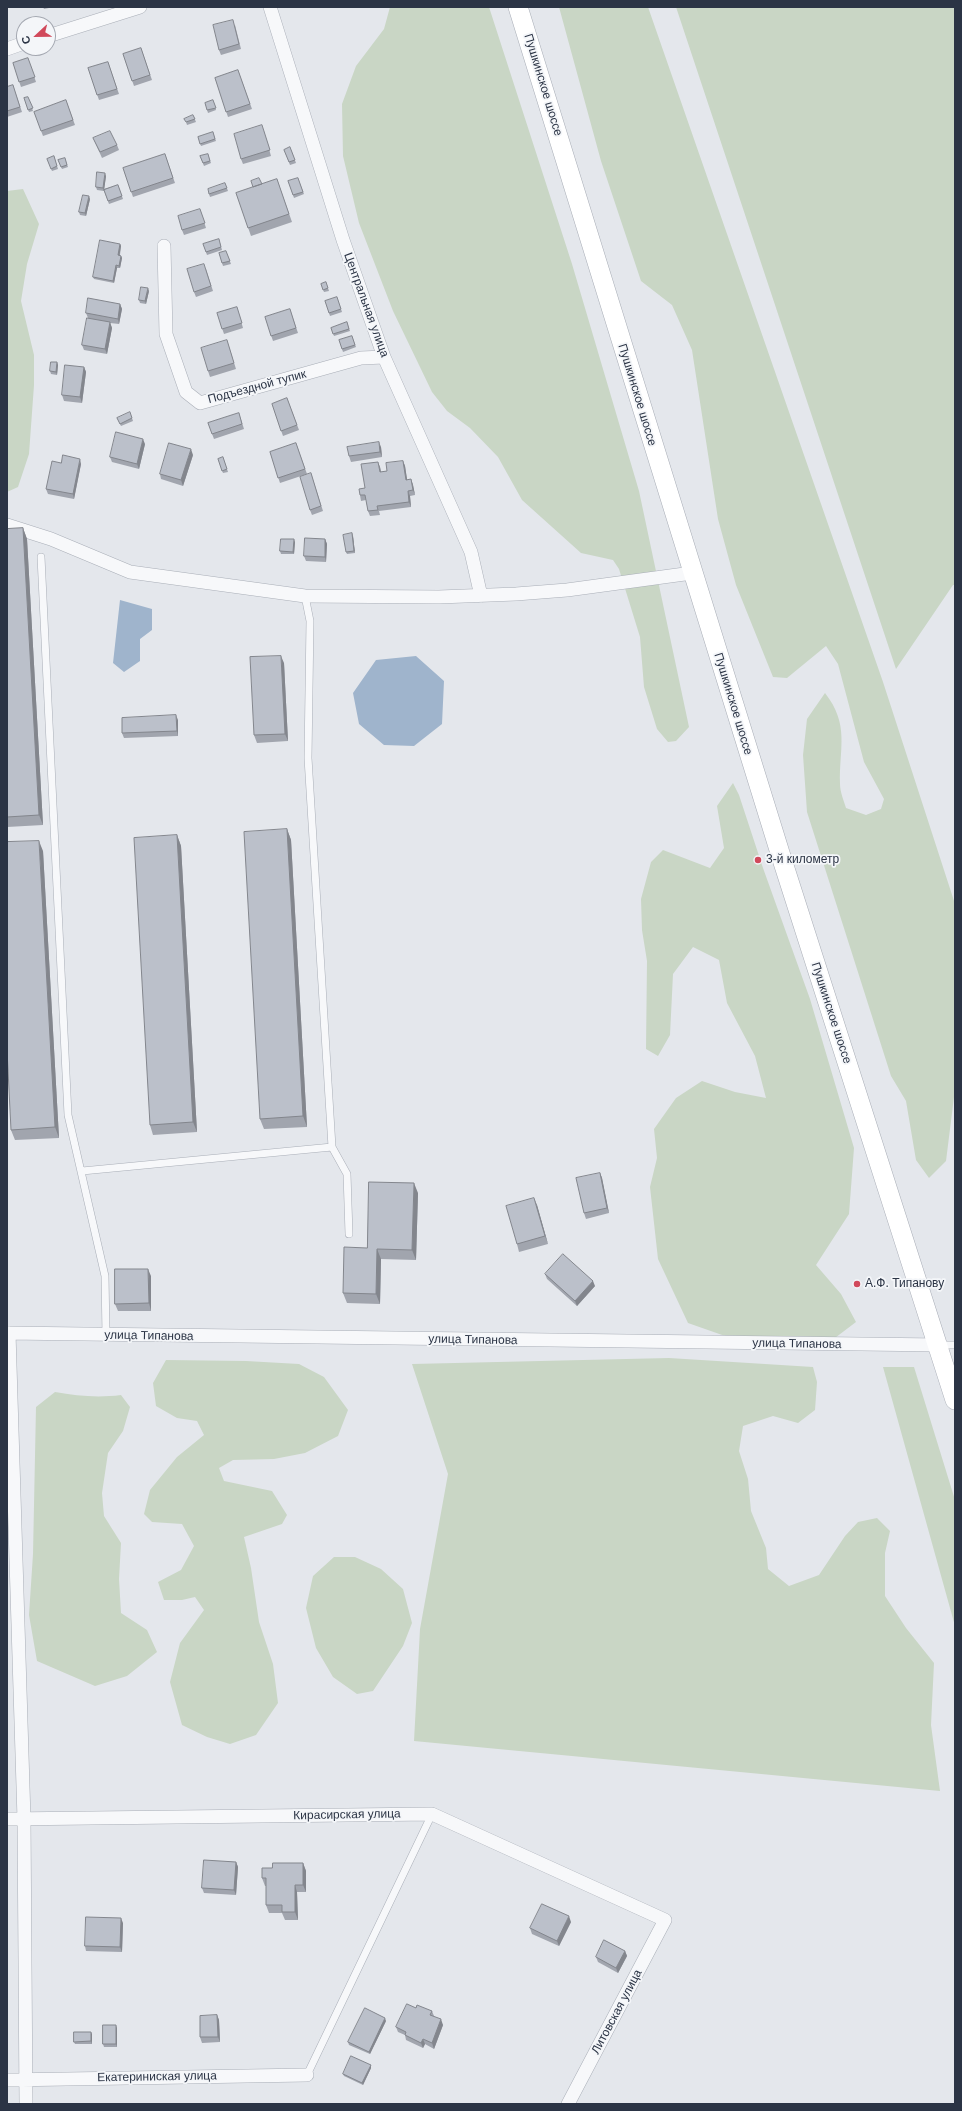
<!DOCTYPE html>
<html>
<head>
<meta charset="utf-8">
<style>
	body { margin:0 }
	#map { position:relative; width:962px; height:2111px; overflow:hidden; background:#e4e7ec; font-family:Helvetica,sans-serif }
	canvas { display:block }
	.frame { position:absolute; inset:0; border:8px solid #2b3445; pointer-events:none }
	.north { position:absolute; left:16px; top:16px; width:40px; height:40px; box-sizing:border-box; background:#f4f6f9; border:1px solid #a4a8b1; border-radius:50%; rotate:248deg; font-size:11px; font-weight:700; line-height:16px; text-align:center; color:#2b3445 }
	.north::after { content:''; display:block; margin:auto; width:14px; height:18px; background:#d1495b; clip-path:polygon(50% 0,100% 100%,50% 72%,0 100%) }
</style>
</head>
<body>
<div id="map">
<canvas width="962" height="2111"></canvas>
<div class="frame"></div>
<div class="north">С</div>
</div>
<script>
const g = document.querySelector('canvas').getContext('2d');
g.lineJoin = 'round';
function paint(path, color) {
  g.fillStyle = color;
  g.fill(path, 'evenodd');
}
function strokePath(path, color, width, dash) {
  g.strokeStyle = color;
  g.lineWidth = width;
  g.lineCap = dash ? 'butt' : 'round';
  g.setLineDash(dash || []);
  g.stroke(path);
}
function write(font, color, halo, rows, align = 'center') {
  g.font = font + ' Helvetica,sans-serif';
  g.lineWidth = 3.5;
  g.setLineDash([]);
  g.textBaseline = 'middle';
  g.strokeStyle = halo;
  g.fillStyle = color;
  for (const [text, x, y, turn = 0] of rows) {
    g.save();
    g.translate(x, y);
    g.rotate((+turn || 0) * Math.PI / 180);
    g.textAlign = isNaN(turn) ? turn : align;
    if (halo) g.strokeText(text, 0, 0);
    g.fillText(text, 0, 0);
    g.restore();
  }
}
const green = new Path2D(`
	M390 7H489L572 264 639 491 689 727 676 741 668 742 657 729 644 687 640 637 619 569 613 560 581 553 522 500 498 457 470 428 447 411 432 392 393 311 359 223 343 156 342 104 356 66 384 29Z
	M559 7H648L883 682 955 904V1089L946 1161 929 1178 916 1160 906 1101 891 1076 807 812 803 755 807 719 825 693C850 725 839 748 840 784 840 792 844 801 846 808L866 815 881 809 884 799 864 762 838 664 826 646 787 678 773 677 736 585 718 519 692 350 672 305 641 281 601 161Z
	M676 7H955V585H953L896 669Z
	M23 189 39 224 27 264 21 301 34 355V385L29 454 18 487 7 492V191Z
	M733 783 739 795 763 868 810 999 854 1148 849 1214 816 1265 841 1294 856 1322 827 1344 771 1337 725 1336 688 1323 658 1259 650 1187 657 1158 654 1129 676 1098 702 1081 735 1092 766 1098 755 1056 727 1003 719 960 693 947 673 974 670 1035 658 1056 646 1049 647 961 642 930 641 899 651 862 663 850 710 868 724 848 717 806Z
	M669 1358 813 1367 817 1382 815 1410 798 1423 773 1416 743 1426 739 1451 748 1479 751 1511 766 1548 768 1569 789 1586 819 1575 845 1536 858 1522 877 1518 890 1531 885 1553V1596L906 1628 934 1663 931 1725 940 1791 414 1741 420 1629 448 1474 412 1364Z
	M166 1360 246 1361 299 1364 324 1377 348 1410 338 1436 305 1453 274 1459 233 1460 219 1468 224 1481 272 1491 287 1515 282 1524 244 1537 251 1568 259 1622 273 1664 278 1703 256 1735 230 1744 207 1737 182 1725 170 1682 180 1643 204 1610 195 1597 182 1600H164L158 1582 181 1570 194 1546 182 1524 152 1522 144 1514 150 1490 177 1457 204 1435 197 1421 177 1418 156 1406 153 1383Z
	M883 1367H914L955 1500V1626Z
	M55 1392C77 1396 98 1398 121 1395L130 1407 123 1431 108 1453 102 1493 104 1516 121 1543 119 1579 121 1613 147 1630 157 1652 127 1676 95 1686 37 1661 29 1615 33 1554 36 1407Z
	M334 1557H355L381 1569 403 1589 412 1623 403 1646 373 1691 357 1694 333 1677 316 1648 306 1608 313 1576Z`);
const water = new Path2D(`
	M120 600 152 609V630L140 639V661L124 672 113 663Z
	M416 656 444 681 442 724 414 746 384 745 359 724 353 693 376 660Z`);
const lane = new Path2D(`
	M41 557 68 1115 105 1276 106 1335
	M305 596 310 621 308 758 332 1147 347 1174 349 1234
	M82 1171 332 1147
	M939 1345H955
	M307 2075 432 1814`);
const street = new Path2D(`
	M270 7 343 240 384 357 471 552 481 596
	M48 36 140 7
	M7 49 24 43
	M164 246 166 334 186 392 200 403 361 358 384 357
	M7 525 51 539 130 572 305 596 439 597 516 594 567 590 692 573
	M7 1333 939 1345
	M9 1333 24 1819 26 2104
	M7 1819 432 1814 665 1920 568 2104
	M7 2080 307 2075`);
const secondary = new Path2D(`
	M518 7 780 853 955 1400`);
const wall = new Path2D(`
	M43 7H54L44 9Z
	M235 25 241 49 221 55 219 50Z
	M141 48 152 80 134 86 123 54Z
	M28 58 36 82 21 87 13 63Z
	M108 62 119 94 99 100 88 68Z
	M238 70 252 109 228 117 215 78Z
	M13 85 22 112 7 117V87Z
	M28 97 33 111 29 112 24 98Z
	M66 100 75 125 43 136 34 112Z
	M213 100 216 110 208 113 205 103Z
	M193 115 196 122 187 125 186 122Z
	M264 131 271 156 243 164 241 159Z
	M213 132 216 141 201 146 198 137Z
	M93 138 117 145 119 150 102 158Z
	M290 147 296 163 290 165 284 150Z
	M165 154 175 183 133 197 123 168Z
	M208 154 211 163 204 166 200 156Z
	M54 156 58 169 52 171 47 159Z
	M65 158 68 167 62 169 58 160Z
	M106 176 104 189 118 185 123 199 109 204 104 191 97 190 96 187Z
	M298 178 304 194 294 198 288 181Z
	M277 179 292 222 251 236 236 193Z
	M225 183 228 191 210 197 209 194Z
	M90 199 86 216 80 215 79 212Z
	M200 209 206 228 184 235 182 230Z
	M219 239 222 250 207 255 203 244Z
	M120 244 121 246 120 255 121 256 122 258 120 268H117L114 283 94 279 93 277Z
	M226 251 231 264 223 266 219 253Z
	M206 269 213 291 196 297 194 292Z
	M326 282 329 291 324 292 321 284Z
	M149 291 146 304 140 303 139 300Z
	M337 297 342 312 330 316 325 301Z
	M120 304 122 309 119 324 110 323 112 328 107 354 84 350 82 345 88 318 86 313Z
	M237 307 243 328 224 334 217 313Z
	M290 309 298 333 273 341 265 317Z
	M347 322 350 331 334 336 331 328Z
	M352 336 356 347 343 352 339 340Z
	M227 340 236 369 210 377 208 371Z
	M57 362 58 365 57 375 51 374 50 371Z
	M84 367 86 372 82 403 64 401 62 395Z
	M287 398 299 430 283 436 272 404Z
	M239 413 244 429 214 439 208 423Z
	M117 418H132L133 421 121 426Z
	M296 443 307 474 280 483 270 452Z
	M145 444 139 469 112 462 110 457Z
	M381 447 382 457 351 462 349 456Z
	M193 455 183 486 161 479 160 474Z
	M223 457 228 472 223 473 218 459Z
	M403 461 405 466 407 480 411 479 413 485 415 495 410 496 411 507 379 511 380 515 370 516 368 511 366 500 361 501 360 495 380 467 381 472 387 471Z
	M81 464 74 499 48 494 46 489Z
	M311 473 323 511 312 515 310 510Z
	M23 528 27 539 43 825 7 827V529Z
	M352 533 353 536 355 553 347 554 346 552Z
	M325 539 327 544 326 562 306 561 304 556Z
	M295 542 294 554H281L280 551Z
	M284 663 288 741 257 743 254 735Z
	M178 720V736L124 738 122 733Z
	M287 829 291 840 307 1127 264 1129 260 1119Z
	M177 835 181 846 197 1132 153 1135 150 1125Z
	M43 851 59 1138 15 1140 11 1130Z
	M600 1173 602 1178 609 1213 586 1219 584 1213Z
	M418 1193 416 1260 381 1259 380 1304 347 1303 343 1293 367 1248Z
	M537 1205 548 1244 519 1252 517 1244Z
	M545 1274 595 1286 577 1306 547 1279Z
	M151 1276V1311H118L115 1304Z
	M236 1862 238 1867 236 1895 204 1893 202 1888Z
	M303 1863 306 1871V1892H297L298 1920H285L282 1913H269L266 1905V1886H265L262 1878 272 1868Z
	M571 1922 559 1946 532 1934 530 1928Z
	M123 1923 122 1952 86 1951 85 1946Z
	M625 1951 627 1956 618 1973 598 1962 596 1957Z
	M416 2008 432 2011 434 2016 443 2025 434 2049 425 2044 423 2048 406 2040 405 2035 398 2032 396 2027Z
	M217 2015 219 2020 220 2042 202 2043 200 2037Z
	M386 2021 370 2054 349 2045 348 2042Z
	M117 2028V2047H104L103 2044Z
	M92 2034V2044H75L74 2042Z
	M371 2065V2068L363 2085 344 2076 343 2074Z`);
const shadedWall = new Path2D(`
	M105 173 106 176 104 191 103 188Z
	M89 196 90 199 86 216 85 213Z
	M120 244 121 246 119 258 118 255Z
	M121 256 122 258 120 268 119 266Z
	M116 265 117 268 114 283 113 281Z
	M148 288 149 291 146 304 145 301Z
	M120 304 122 309 119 324 118 319Z
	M110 322 112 328 107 354 105 349Z
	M57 362 58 365 57 375 56 372Z
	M84 367 86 372 82 403 80 397Z
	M143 439 145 444 139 469 137 464Z
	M379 442 381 447 382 457 380 452Z
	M191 449 193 455 183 486 181 480Z
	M80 459 81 464 74 499 73 494Z
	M403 461 405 466 408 485 406 480Z
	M378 462 380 467 382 478 380 472Z
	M411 479 413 485 415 495 413 490Z
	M408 491 410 496 411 507 409 502Z
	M23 528 27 539 43 825 39 815Z
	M352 533 353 536 355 553 354 551Z
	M294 539 295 542 294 554 293 552Z
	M325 539 327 544 326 562 325 557Z
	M281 656 284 663 288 741 285 734Z
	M176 715 178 720V736L177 731Z
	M287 829 291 840 307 1127 303 1116Z
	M177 835 181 846 197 1132 193 1122Z
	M39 841 43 851 59 1138 55 1127Z
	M600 1173 602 1178 609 1213 607 1208Z
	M414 1183 418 1193 416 1260 412 1250Z
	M534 1198 537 1205 548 1244 545 1236Z
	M377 1249 381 1259 380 1304 376 1294Z
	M148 1269 151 1276V1311L149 1303Z
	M593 1281 595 1286 577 1306 575 1301Z
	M236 1862 238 1867 236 1895 234 1890Z
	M303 1863 306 1871V1892L303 1885Z
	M295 1885 297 1892 298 1920 295 1912Z
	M569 1916 571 1922 559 1946 557 1941Z
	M121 1918 123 1923 122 1952 120 1947Z
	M625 1951 627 1956 618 1973 616 1968Z
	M217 2015 219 2020 220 2042 218 2037Z
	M385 2018 386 2021 370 2054 369 2052Z
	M441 2019 443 2025 434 2049 432 2043Z
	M116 2025 117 2028V2047L116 2044Z
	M91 2032 92 2034V2044L91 2041Z
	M423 2039 425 2044 423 2048 421 2043Z
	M371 2065V2068L363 2085 362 2083Z`);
const building = new Path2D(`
	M233 20 239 44 219 50 213 25Z
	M141 48 150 75 132 81 123 54Z
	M28 58 35 77 19 82 13 63Z
	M108 62 117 89 97 95 88 68Z
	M238 70 250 104 226 112 215 78Z
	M13 85 20 107 7 111V87Z
	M28 97 33 108 28 110 24 98Z
	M66 100 73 120 41 131 34 112Z
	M213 100 216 108 207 110 205 103Z
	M193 115 195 119 186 122 184 119Z
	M262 125 270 150 241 159 234 134Z
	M110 131 117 145 100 152 93 138Z
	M213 132 215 139 200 144 198 137Z
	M290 147 295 160 289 162 284 150Z
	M165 154 173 178 131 192 123 168Z
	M208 154 210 161 203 163 200 156Z
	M54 156 57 166 51 169 47 159Z
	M65 158 67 165 61 167 58 160Z
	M97 172 105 173 103 188 96 187Z
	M259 178 262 184 253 187 251 181Z
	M298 178 303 192 293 195 288 181Z
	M277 179 289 214 248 228 236 193Z
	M225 183 227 188 209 194 208 189Z
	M118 185 122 196 108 201 104 190Z
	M83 195 89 196 85 213 79 212Z
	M200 209 205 223 182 230 178 216Z
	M219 239 221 247 206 252 203 244Z
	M100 240 120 244 118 255 121 256 119 266 116 265 113 281 93 277Z
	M226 251 230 261 222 263 219 253Z
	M204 264 211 286 194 292 187 269Z
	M326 282 328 288 323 290 321 284Z
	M141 287 148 288 145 301 139 300Z
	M337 297 341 309 329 313 325 301Z
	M88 298 120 304 118 319 86 313Z
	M237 307 242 323 222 329 217 313Z
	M290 309 296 328 271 336 265 317Z
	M87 318 110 322 105 349 82 345Z
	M347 322 349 329 333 334 331 328Z
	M352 336 355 345 342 349 339 340Z
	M227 340 234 363 208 371 201 348Z
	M51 362H57L56 372 50 371Z
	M65 365 84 367 80 397 62 395Z
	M287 398 297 425 281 431 272 404Z
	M130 412 132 418 120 424 117 418Z
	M239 413 242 424 212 434 208 423Z
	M116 432 143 439 137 464 110 457Z
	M379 442 380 452 349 456 347 447Z
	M169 443 191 449 181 480 160 474Z
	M296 443 305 469 278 478 270 452Z
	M63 455 80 459 73 494 46 489 52 461 61 463Z
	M223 457 227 469 222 471 218 459Z
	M403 461 406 480 411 479 413 490 408 491 409 502 377 506 378 510 368 511 365 495H360L359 489 365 488 361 464 378 462 380 472 387 471 386 463Z
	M311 473 321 506 310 510 300 477Z
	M23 528 39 815 7 817V529Z
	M352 533 354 551 346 552 343 535Z
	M305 538 325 539V557L304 556Z
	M281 539H294L293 552 280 551Z
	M281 656 285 734 254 735 250 657Z
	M176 715 177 731 122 733V718Z
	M287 829 303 1116 260 1119 244 832Z
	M177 835 193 1122 150 1125 134 838Z
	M39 841 55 1127 11 1130 7 1050V842Z
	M600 1173 607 1208 584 1213 576 1178Z
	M369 1182 414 1183 412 1250 377 1249 376 1294 343 1293 344 1247 367 1248Z
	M534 1198 545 1236 517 1244 506 1206Z
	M563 1254 593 1281 575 1301 545 1274Z
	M115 1269H148L149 1303 115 1304Z
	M204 1860 236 1862 234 1890 202 1888Z
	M273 1863H303V1885H295V1912H282V1905H266V1878H262V1868H272Z
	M542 1904 569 1916 557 1941 530 1928Z
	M86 1917 121 1918 120 1947 85 1946Z
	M604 1940 625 1951 616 1968 596 1957Z
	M407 2004 416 2008 417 2005 432 2011 430 2015 441 2019 432 2043 423 2039 421 2043 405 2035 406 2032 396 2027Z
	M365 2008 385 2018 369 2052 348 2042Z
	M217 2015 218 2037H200V2016Z
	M103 2025H116V2044H103Z
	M74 2032H91V2041L74 2042Z
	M351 2056 371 2065 362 2083 343 2074Z`);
const markers = [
	[758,860,4,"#d1495b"],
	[857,1284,4,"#d1495b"]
];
const streetNames = [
	["Пушкинское шоссе",543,85,73],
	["Центральная улица",366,305,70],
	["Подъездной тупик",257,387,-15],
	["Пушкинское шоссе",637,395,73],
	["Пушкинское шоссе",733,704,73],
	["Пушкинское шоссе",831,1013,72],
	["улица Типанова",149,1336,1],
	["улица Типанова",473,1340,1],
	["улица Типанова",797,1344,1],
	["Кирасирская улица",347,1815,-1],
	["Литовская улица",617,2012,-62],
	["Екатериниская улица",157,2077,-1]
];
const poiNames = [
	["3-й километр",766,860],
	["А.Ф. Типанову",865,1284]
];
paint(green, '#c9d6c5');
paint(water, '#9fb4cc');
strokePath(lane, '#a9aeb7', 8);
strokePath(street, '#a9aeb7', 14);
strokePath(secondary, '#a9aeb7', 20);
strokePath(lane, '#f7f8fa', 7);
strokePath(street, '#f7f8fa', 13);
strokePath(secondary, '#fff', 19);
paint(wall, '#a1a5ae');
paint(shadedWall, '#83868d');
paint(building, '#bbc0ca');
strokePath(building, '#83868d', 1);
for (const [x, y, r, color] of markers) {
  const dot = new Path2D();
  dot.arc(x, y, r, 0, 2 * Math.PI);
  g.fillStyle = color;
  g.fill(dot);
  strokePath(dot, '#f4f6f9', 1.5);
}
write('12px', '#2b3445', '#f4f6f9', streetNames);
write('12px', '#2b3445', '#f4f6f9', poiNames, 'left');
</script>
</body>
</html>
